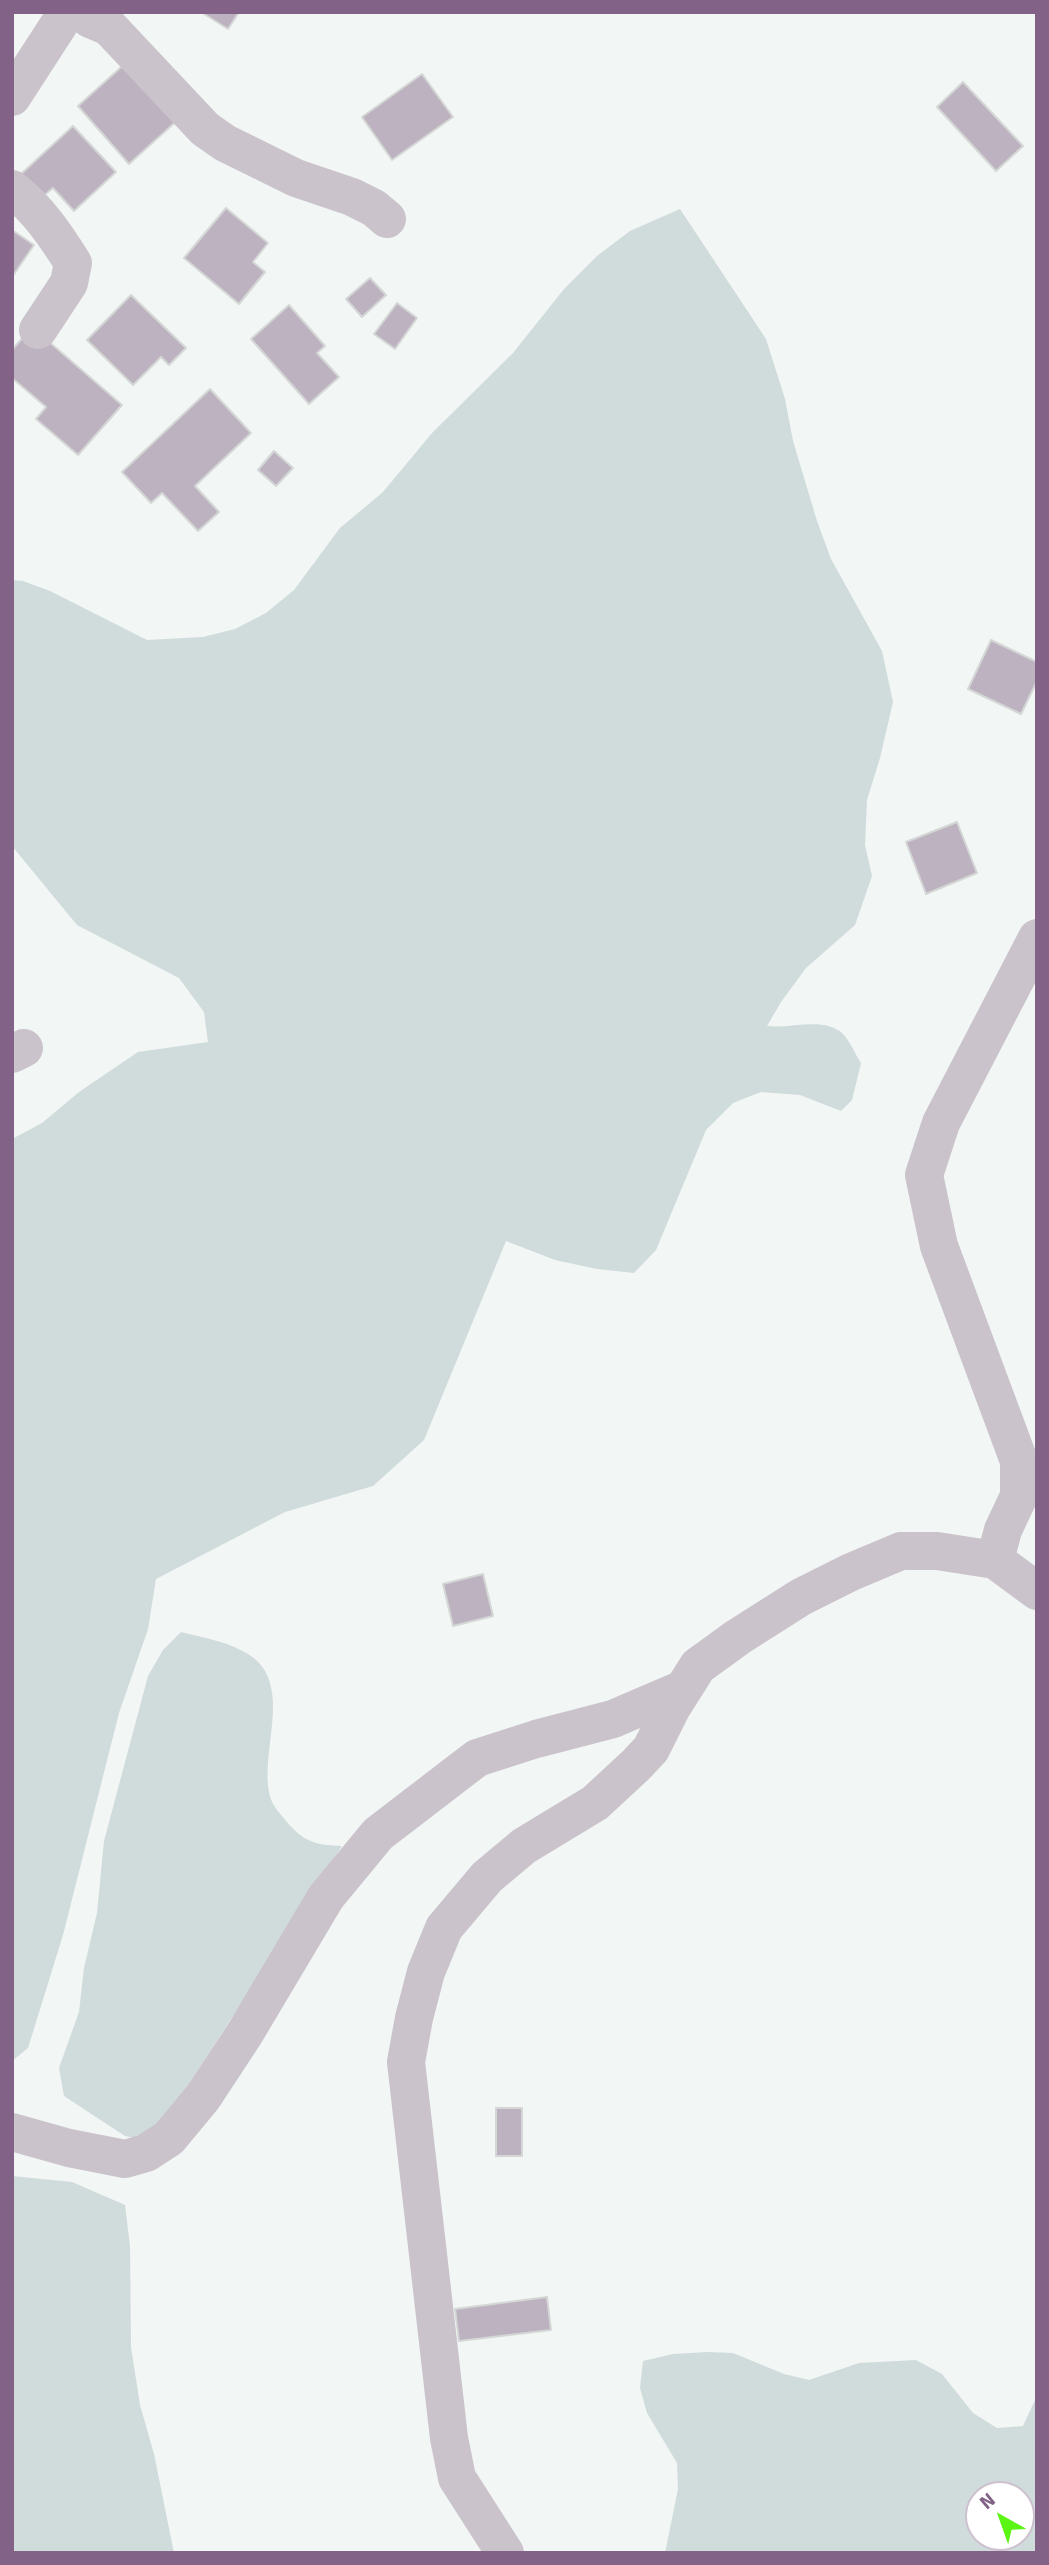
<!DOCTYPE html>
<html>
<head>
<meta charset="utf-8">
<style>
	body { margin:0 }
	#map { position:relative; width:1049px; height:2565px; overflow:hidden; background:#f2f6f4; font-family:Signika,sans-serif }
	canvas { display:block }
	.frame { position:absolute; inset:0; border:14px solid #826286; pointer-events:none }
	.north { position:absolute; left:965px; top:2481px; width:70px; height:70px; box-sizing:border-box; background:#fff; border:2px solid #cdc0cf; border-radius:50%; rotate:320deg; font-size:19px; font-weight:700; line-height:28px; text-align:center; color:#826286 }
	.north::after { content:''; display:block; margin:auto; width:24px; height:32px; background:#5af512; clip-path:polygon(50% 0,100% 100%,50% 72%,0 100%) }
</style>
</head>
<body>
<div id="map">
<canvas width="1049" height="2565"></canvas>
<div class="frame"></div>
<div class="north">N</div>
</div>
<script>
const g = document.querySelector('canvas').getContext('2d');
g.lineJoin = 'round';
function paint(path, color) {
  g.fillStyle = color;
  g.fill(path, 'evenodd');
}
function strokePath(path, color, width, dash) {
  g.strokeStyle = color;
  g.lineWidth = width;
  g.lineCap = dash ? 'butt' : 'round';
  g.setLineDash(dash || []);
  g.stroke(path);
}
const green = new Path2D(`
	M680 209 766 339 785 399 793 441 817 521 831 559 882 651 893 702 880 758 867 800 865 845 872 876 855 925 806 968 781 1002 767 1026C792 1029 824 1016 843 1034 850 1041 855 1054 861 1063L852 1100 841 1111 800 1095 761 1092 733 1103 706 1130 656 1250 634 1273 597 1269 555 1260 506 1241 424 1440 373 1486 285 1512 156 1579 148 1629 119 1713 63 1935 28 2048 12 2061V1139L42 1123 79 1092 138 1052 208 1042 204 1012 179 978 77 925 12 846V580L23 581 50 591 147 640 203 637 235 629 266 613 294 590 340 528 383 492 432 433 513 353 564 289 597 256 630 231Z
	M181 1632C204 1638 231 1642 251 1656 295 1687 257 1756 271 1799 273 1806 281 1815 286 1821 304 1842 315 1845 342 1846L157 2134 140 2139 125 2136 64 2096 59 2068 79 2012 84 1968 97 1913 104 1841 148 1676 163 1650Z
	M12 2176 72 2182 125 2205 130 2246 131 2347 140 2405 154 2454 174 2553H12Z
	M708 2352 733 2353 784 2374 809 2380 859 2363 916 2360 942 2374 973 2413 997 2428 1023 2426 1035 2400 1037 2371V2553H665L678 2489 677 2463 647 2413 640 2388 643 2361 673 2354ZM1021 2495V2537H979V2495Z`);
const building = new Path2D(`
	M201 12H239L228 29Z
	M129 60 181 117 129 164 78 106Z
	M422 74 453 117 392 160 362 117Z
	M963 82 1023 146 996 171 937 107Z
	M73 126 116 172 74 211 53 188 42 197 21 174Z
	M226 208 268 243 253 262 265 272 239 304 184 258Z
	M12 230 34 245 12 277Z
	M370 278 386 295 362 317 346 299Z
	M131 295 186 348 169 365 161 357 133 385 87 340Z
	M397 303 417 318 395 349 374 334Z
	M289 305 325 346 317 353 339 377 309 404 251 339Z
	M32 327 122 405 78 455 36 419 46 407 12 378V350Z
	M210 389 251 433 195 486 219 512 198 531 162 493 151 503 122 472Z
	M274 451 293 468 276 486 258 470Z
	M991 640 1037 662V681L1021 714 968 689Z
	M957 822 977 873 926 894 906 842Z
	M483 1574 493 1616 453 1626 443 1584Z
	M496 2108H522V2156H496Z
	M547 2297 551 2330 459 2341 455 2309Z`);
const street = new Path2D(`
	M82 12 90 19 109 27 205 129 225 143 296 178 352 197 374 208 387 219
	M12 97 67 12
	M12 189C38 209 56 236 73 263L69 283 38 330
	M12 1054 24 1048
	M995 1560 1003 1530 1019 1496V1461L939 1246 924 1175 941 1123 1037 938
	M12 2132 69 2148 125 2159 146 2153 169 2138 203 2097 245 2033 326 1897 378 1834 477 1758 536 1739 613 1719 683 1689
	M505 2553 457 2478 449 2438 406 2062 414 2018 426 1972 444 1928 487 1877 524 1846 595 1803 636 1765 651 1749 672 1707 698 1666 738 1637 801 1597 851 1572 901 1551H937L995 1560 1037 1591`);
paint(green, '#d0dbdc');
paint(building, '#bdb2bf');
strokePath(building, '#d4d7d6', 2);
strokePath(street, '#cac3cb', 38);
</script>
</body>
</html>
